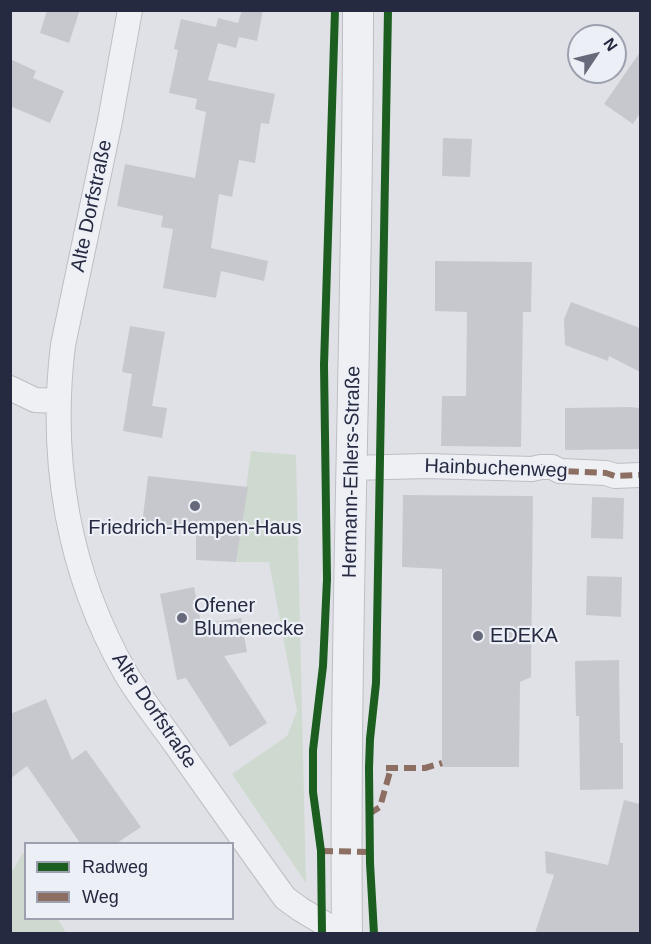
<!DOCTYPE html>
<meta charset="utf-8">
<style>
body{margin:0}
#map{position:relative;width:651px;height:944px;overflow:hidden;background:#e0e1e6;font-family:Helvetica,sans-serif}
canvas{display:block}
.frame{position:absolute;inset:0;border:12px solid #252a41;pointer-events:none}
.legend{position:absolute;left:24px;top:842px;width:210px;height:78px;box-sizing:border-box;background:#edeff6;border:2px solid #9da0ae;margin:0;padding:8px 10px;list-style:none;font-size:18px;color:#252a41}
.legend li{display:flex;align-items:center;gap:12px;height:30px}
.legend b{width:30px;border:2px solid #9da0ae}
.north{position:absolute;left:567px;top:24px;width:60px;height:60px;box-sizing:border-box;background:#edeff6;border:2px solid #9da0ae;border-radius:50%;rotate:55deg;font-size:16px;font-weight:700;line-height:24px;text-align:center;color:#252a41}
.north::after{content:'';display:block;margin:auto;width:21px;height:27px;background:#666a7b;clip-path:polygon(50% 0,100% 100%,50% 72%,0 100%)}
</style>
<div id="map">
<canvas width="651" height="944"></canvas>
<div class="frame"></div>
<ul class="legend">
<li><b style="height:8px;background:#1b5e20"></b>Radweg</li>
<li><b style="height:8px;background:#8d6e63"></b>Weg</li>
</ul>
<div class="north">N</div>
</div>
<script>
const g = document.querySelector('canvas').getContext('2d');
g.lineJoin = 'round';
function paint(path, color) { g.fillStyle = color; g.fill(path, 'evenodd'); }
function stroke(path, color, width, dash) { g.strokeStyle = color; g.lineWidth = width; g.lineCap = dash ? 'butt' : 'round'; g.setLineDash(dash || []); g.stroke(path); }
function write(font, color, halo, rows, align = 'center') {
  g.font = font + ' Helvetica,sans-serif'; g.lineWidth = 4.5; g.setLineDash([]); g.textBaseline = 'middle'; g.strokeStyle = halo; g.fillStyle = color; for (const [text, x, y, turn = 0] of rows) {
    g.save(); g.translate(x, y); g.rotate((+turn || 0) * Math.PI / 180); g.textAlign = isNaN(turn) ? turn : align; if (halo) g.strokeText(text, 0, 0); g.fillText(text, 0, 0); g.restore();
  }
}
const green = new Path2D(`
 M251,451l45,4 10,428 -74,-109 55,-38 10,-25 -28,-149h-33z
 M23,853l3,4v61l32,1 8,14h-55v-60z`);
const building = new Path2D(`
 M47,10h33l-11,33 -29,-10z
 M242,10h21l-6,31 -18,-4 -3,11 -18,-5 -10,37 67,14 -6,30 -8,-1 -6,40 -16,-3 -7,37 -13,-3 -8,54 57,13 -4,20 -43,-10 -5,27 -53,-10 10,-59 -12,-2 2,-11 -46,-10 8,-42 70,14 11,-66 -11,-3 2,-10 -28,-6 9,-43 -4,-1 7,-30 35,8 2,-9 20,5z
 M640,52v61l-7,11 -29,-20z
 M10,59l26,12 -3,7 31,13 -14,32 -40,-17z
 M443,138l29,1 -2,38 -28,-1z
 M435,261l97,1 -1,50h-8l-2,135 -80,-1 1,-50h24l1,-84 -32,-1z
 M571,302l69,26v44l-31,-16 -1,5 -43,-16 -1,-26z
 M130,326l35,6 -13,74 15,2 -5,30 -39,-7 9,-57 -10,-2z
 M629,407l11,1v41l-75,1v-42z
 M148,476l100,11 -12,75 -40,-2v-31l-54,-5z
 M403,495l130,1 -2,181 -11,5 -1,85h-77v-198l-40,-2z
 M592,497l32,1 -1,41 -32,-1z
 M587,576l35,1 -1,40 -35,-2z
 M194,587l7,37 40,-6 6,34 -23,4 43,67 -37,24 -44,-69 -9,2 -17,-86z
 M619,660l1,83h3v46l-43,1 -1,-74h-3l-1,-55z
 M46,699l26,61 14,-10 55,77 -24,16h-37l-53,-77 -17,13v-65z
 M624,800l16,4v129h-105l19,-58 -8,-2 -1,-22 63,14z`);
const minor = new Path2D(`
 M130,10l-20,111 -47,224c-14,115 5,228 63,329 15,25 34,48 50,71 36,51 72,102 109,153l15,11 42,25
 M10,388l25,12 23,1
 M351,468l75,-2 106,3 9,-2h11l8,4 46,2 9,3 25,-1`);
const tertiary = new Path2D(`
 M347,934c-3,-308 11,-616 11,-924`);
const quiet = new Path2D(`
 M532,469l9,-2h11l8,4 46,2 9,3 25,-1
 M386,768h39l17,-5
 M369,814l11,-7 11,-39
 M321,851l49,1`);
const cycleway = new Path2D(`
 M322,934l-1,-83 -8,-59v-42l10,-84 4,-87 -3,-214 11,-355
 M374,934l-4,-71 -1,-95 1,-29 6,-56 12,-673`);
const markers = [
 [195,506,6,"#666a7b"],
 [182,618,6,"#666a7b"],
 [478,636,6,"#666a7b"]
];
const streetNames = [
 ["Alte Dorfstraße",92,206,-78],
 ["Hainbuchenweg",496,469,2],
 ["Hermann-Ehlers-Straße",352,472,-89],
 ["Alte Dorfstraße",154,711,56]
];
const poiNames = [
 ["Friedrich-Hempen-Haus",195,528,"center"],
 ["Ofener",194,606],
 ["Blumenecke",194,629],
 ["EDEKA",490,636]
];
paint(green, '#cedacf');
paint(building, '#c7c8ce');
stroke(minor, '#bdbec4', 26);
stroke(tertiary, '#bdbec4', 32);
stroke(minor, '#eff0f3', 24);
stroke(tertiary, '#eff0f3', 30);
stroke(quiet, '#8d6e63', 6, [12, 6]);
stroke(cycleway, '#1b5e20', 8);
for (const [x, y, r, color] of markers) { const dot = new Path2D(); dot.arc(x, y, r, 0, 2 * Math.PI); g.fillStyle = color; g.fill(dot); stroke(dot, '#edeff6', 2); }
write('20px', '#252a41', '#edeff6', streetNames);
write('20px', '#252a41', '#edeff6', poiNames, 'left');
</script>
